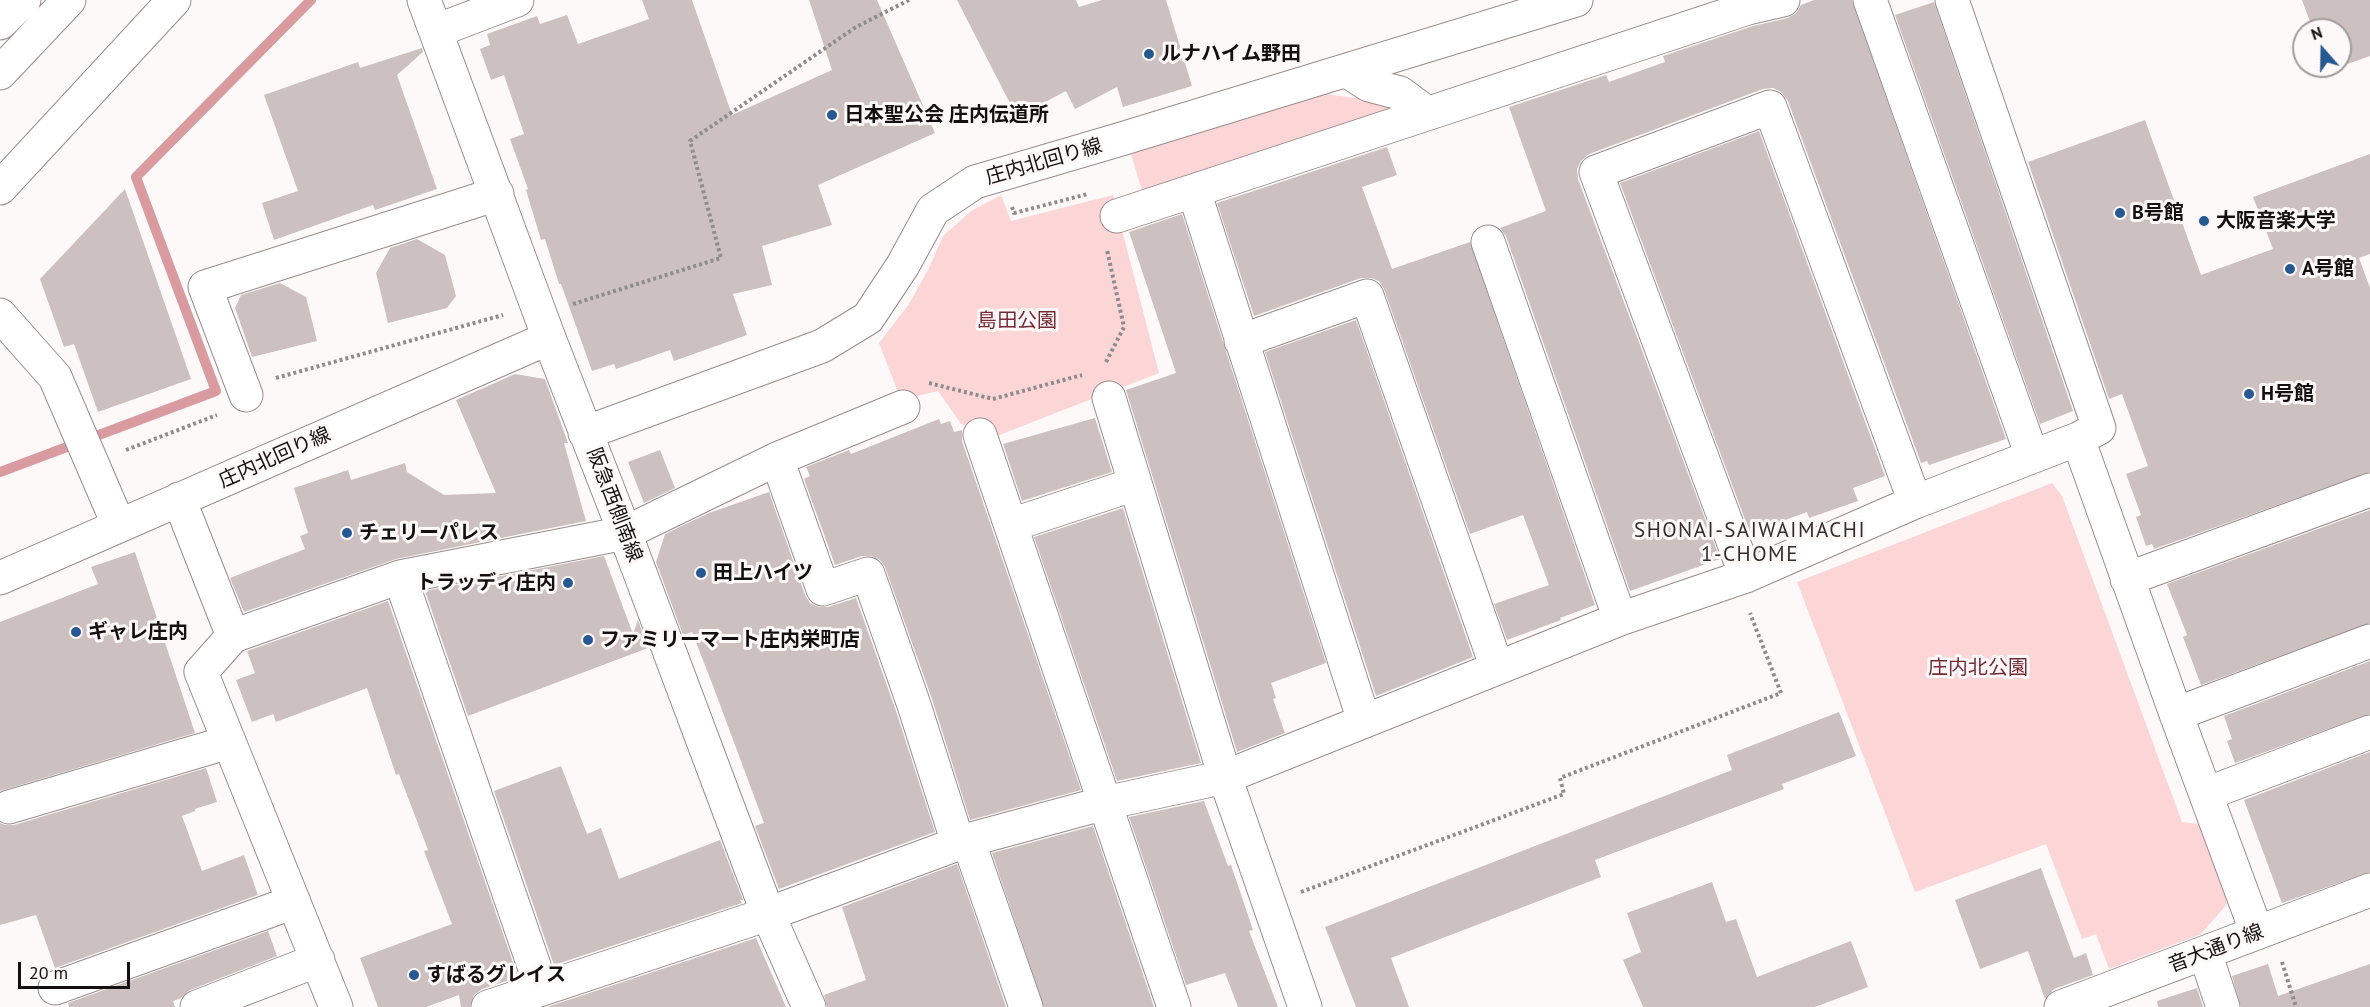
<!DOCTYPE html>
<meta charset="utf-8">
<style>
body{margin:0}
#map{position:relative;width:2370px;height:1007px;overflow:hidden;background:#fef9f9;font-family:"PT Sans",sans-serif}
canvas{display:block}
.north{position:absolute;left:2292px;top:18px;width:60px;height:60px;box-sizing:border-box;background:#fef9f9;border:2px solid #a09b9c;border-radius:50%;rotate:340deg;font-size:16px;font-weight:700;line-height:24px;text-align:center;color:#140f10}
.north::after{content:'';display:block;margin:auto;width:21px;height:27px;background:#265992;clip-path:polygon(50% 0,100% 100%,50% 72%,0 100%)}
.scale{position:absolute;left:18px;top:962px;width:112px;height:27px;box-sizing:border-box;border:3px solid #140f10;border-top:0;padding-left:8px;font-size:18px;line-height:21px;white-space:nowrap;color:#140f10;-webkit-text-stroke:4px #fef9f9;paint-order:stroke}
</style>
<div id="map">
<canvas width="2370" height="1007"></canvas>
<div class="north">N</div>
<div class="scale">20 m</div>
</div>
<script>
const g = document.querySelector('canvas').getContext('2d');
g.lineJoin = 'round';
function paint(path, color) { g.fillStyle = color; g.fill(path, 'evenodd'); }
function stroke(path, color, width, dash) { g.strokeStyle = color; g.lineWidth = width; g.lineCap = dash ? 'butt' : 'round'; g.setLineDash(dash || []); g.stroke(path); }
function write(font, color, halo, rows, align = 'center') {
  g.font = font + ' "PT Sans","Noto Sans JP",sans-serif'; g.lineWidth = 6; g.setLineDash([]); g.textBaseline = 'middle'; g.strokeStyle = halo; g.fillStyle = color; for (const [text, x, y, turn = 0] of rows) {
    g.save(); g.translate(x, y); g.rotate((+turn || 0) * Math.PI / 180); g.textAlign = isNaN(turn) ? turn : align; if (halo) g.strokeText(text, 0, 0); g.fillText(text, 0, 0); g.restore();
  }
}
const green = new Path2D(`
 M1326,94l66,9 11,6 -259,89 -13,-44z
 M1001,195l10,26 102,-26 46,178 -165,64 -33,-13 -23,-33 -37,9 -22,-57 30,-39 19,-34 15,-34 28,-25z
 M2052,483l10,13 120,326 17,2 29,79 -27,31 -92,35 -13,-35 -14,5 -36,-95 -131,48 -118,-310z`);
const stream = new Path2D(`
 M0,472l216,-81 -80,-214 175,-177`);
const building = new Path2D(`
 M642,0h50l40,115 100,-45 -23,-70h68l58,133 -117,52 14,40 -70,21 10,39 -39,9 14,41 -73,26 -4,-11 -54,19 -2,-5 -22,7 -31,-87h-2l-14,-45 -4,1 -15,-50 2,-1 -18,-50 14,-5 -20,-59 -13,5 -11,-31 10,-4 -3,-11 50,-18 3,8 27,-9 11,29 71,-25z
 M957,0h119l3,7 23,-7h64l26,86 -69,21 -6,-20 -42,22 -9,-18 -49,26z
 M1814,0h38l154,439 -77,26 -2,-4 -6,2 -133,-362 -7,-9 -8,-4 -10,1 -174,65 -8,7 -4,8 1,10 142,380 -90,32 -124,-355 -6,-8 46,-17 -37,-104 97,-32 3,7 56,-20 -2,-6 90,-30 35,-8 8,-5 5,-8z
 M2302,0h68v56l-42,15 -2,-5h14v-36h-27z
 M1934,2l139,409 -33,13 -145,-409z
 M422,48l1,4 -26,23 40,114 -62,21 -2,-5 -99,35 -12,-37 36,-12 -34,-96 94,-33 2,6z
 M2145,120l56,155 72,-26 -20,-52 117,-43v100l-11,4 11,30v184l-216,77 -2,-5 -6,2 -10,-29 5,-2 -15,-41 22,-8 -26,-72 -13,5 -81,-237z
 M1759,131l126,345 -32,12 5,13 -49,17 -2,-6 -57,21 -130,-350z
 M1387,147l10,28 -35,12 30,82 78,-27 125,363 -35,13 1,2 -54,20 -13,-36 55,-19 -26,-70 -53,19 -86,-245 -5,-8 -8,-3h-10l-107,38 -37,-113z
 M125,189l66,190 -93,33 -24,-68 -10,3 -24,-68z
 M1182,214l144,449 -55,20 5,15 -3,1 12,34 -48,19 -111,-362 50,-17 -47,-141z
 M417,239l28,16 11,41 -9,12 -59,15 -12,-50 14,-25z
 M280,283l26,14 11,44 -65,16 -17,-49 6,-13z
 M1356,320l117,337 -97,39 -111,-344z
 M515,374l30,5 23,64h-4l22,78 -190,38 -152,53 -14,-34 75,-29 -5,-13 8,-3 -14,-45 54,-18 3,10 54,-17 2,9 37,23 52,-2 -40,-93z
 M1095,418l17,54 -90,29 -19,-57z
 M939,419l2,5 9,-3 4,11 8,-2v11l119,349 -111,30 -38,-121 -47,-132 -5,-7 -9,-4h-9l-27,9 -31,-86 6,-3 -4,-9 43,-17 2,4z
 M660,450l15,38 -31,15 -16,-41z
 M769,492l36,103 5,8 9,4h9l28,-9 40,113 39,121 -156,57 -24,-63 9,-3 -51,-137 -21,-54 -9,3 -27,-73 9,-28 44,-21z
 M1123,508l78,255 -84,18 -83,-244z
 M2370,510v113l-169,62 -18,-48 4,-2 -20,-51z
 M135,552l60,181 -195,58v-169l98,-38 -7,-17z
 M604,556l29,78 5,-14 10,28 -180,68 -43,-125z
 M388,601l130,376 -36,12 -8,6 -4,12h-9l-2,-12 -33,12h-48l-18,-49 92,-34 -28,-73 4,-1 -29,-76 -3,1 -29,-87 -91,34 -3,-8 -21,8 -16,-42 19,-7 -8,-22z
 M2370,661v53l-135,49 -8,-22 5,-2 -8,-23z
 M1839,712l17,44 -74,28 2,5 -189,71 6,17 -210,81 18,49h-53l-31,-80 407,-157 -5,-15z
 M2370,752v120l-88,31 -38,-103z
 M561,766l26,68 14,-6 18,51 101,-39 23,60h-3l2,3 -188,62 -60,-174z
 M206,768l11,34 -22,7v2l-13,5 20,55 42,-16 14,40 -203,73 -19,-53 -36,10v-102l5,2h9z
 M1204,801l24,65 3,-1 22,65 -4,1 29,76h-40l-13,-34 -39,12 -57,-168z
 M1093,826l61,181h-110l-52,-154z
 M957,864l49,143h-179l-3,-12 42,-15 -24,-73z
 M2041,868l33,90 12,-5 7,22 -39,14 -9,10 -17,-48 -48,18 -25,-69z
 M1712,882l14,40 10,-3 21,58 94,-36 17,46 -53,20h-172l-20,-47 18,-8 -14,-39z
 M268,931l9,25 -87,34 -9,8 -8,3 2,6h-106l-1,-4z
 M756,938l30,69h-239z
 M2268,964l10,32 92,-32v43h-129l-9,-31z
 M2197,988l6,19h-45l-1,-6z`);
const path = new Path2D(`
 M1012,207l2,6 74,-19
 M573,304l148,-46 -31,-117 166,-114 53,-27
 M1106,362l18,-35 -17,-77
 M276,378l227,-63
 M929,383l64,16 89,-24
 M126,450l91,-35
 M1301,892l263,-98 -4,-16 221,-85 -31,-80
 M2282,962l14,45`);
const minor = new Path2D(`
 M424,0l125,338 76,195 143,381 41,93
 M1870,0l162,456
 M1952,0l147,428 -21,11
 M436,31l81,-31
 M1347,71l22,14 31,8 27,20
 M1194,191l170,530
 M1117,216l631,-208 35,-8
 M1488,242l132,377
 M0,315l55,62 64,149
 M1241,341l126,-45 130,372
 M246,395l-41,-108 292,-93
 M1109,398l116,379 80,230
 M585,433l237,-87 46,-28 35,-53 30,-55 42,-28 143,-42 458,-140
 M980,435l194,572
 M777,459l46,130 45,-15 46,131 44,138
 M179,499l54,137 -32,36 135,335
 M1011,525l124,-41
 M1746,576l-150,-404 174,-65 145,395
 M400,577l142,412
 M0,578l549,-240
 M2127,579l243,-89
 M233,636l167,-59 225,-44 152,-74 126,-52
 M2176,714l194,-73
 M2206,794l164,-62
 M9,807l220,-65
 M968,840l58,167
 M2205,953l18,54
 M55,988l239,-86
 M197,1007l121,-47
 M488,1007l280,-93 200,-74 137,-37 120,-26 395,-158 126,-43 169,-74 163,-63 98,275 81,219
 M2061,1007l309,-117`);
const highway = new Path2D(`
 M0,23l24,-23
 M0,73l69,-73
 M0,188l174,-188`);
const markers = [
 [1149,54,6,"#265992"],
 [832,115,6,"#265992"],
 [2120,213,6,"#265992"],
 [2204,221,6,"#265992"],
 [2290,269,6,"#265992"],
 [2249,394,6,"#265992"],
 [347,533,6,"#265992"],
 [701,573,6,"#265992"],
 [568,583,6,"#265992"],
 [76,632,6,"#265992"],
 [588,640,6,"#265992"],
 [414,975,6,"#265992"]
];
const poiNames = [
 ["ルナハイム野田",1161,54],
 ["日本聖公会 庄内伝道所",844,115],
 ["B号館",2132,213],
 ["大阪音楽大学",2216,221],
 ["A号館",2302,269],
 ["H号館",2261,394],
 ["チェリーパレス",359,533],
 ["田上ハイツ",713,573],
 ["トラッディ庄内",556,583,"right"],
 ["ギャレ庄内",88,632],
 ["ファミリーマート庄内栄町店",600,640],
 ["すばるグレイス",426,975]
];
const streetNames = [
 ["庄内北回り線",1044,162,-16],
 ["庄内北回り線",275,458,-24],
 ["阪急西側南線",614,505,69],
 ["音大通り線",2216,949,-21]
];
const parkNames = [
 ["島田公園",1017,321],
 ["庄内北公園",1978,668]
];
const neighbourhoodNames = [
 ["SHONAI-SAIWAIMACHI",1750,531],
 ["1-CHOME",1750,555]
];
paint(green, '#fcd5d7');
stroke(stream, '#d99ba0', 10);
paint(building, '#ccc0c0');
stroke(minor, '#988c8d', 35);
stroke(highway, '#988c8d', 35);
stroke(path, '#908b8c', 4, [3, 3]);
stroke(minor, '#fff', 33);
stroke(highway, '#fff', 33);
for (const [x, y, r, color] of markers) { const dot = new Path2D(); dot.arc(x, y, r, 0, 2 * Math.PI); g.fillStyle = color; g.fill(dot); stroke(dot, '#fef9f9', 2); }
write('bold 20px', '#140f10', '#fef9f9', poiNames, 'left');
write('20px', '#140f10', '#fef9f9', streetNames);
write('20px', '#742b35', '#fef9f9', parkNames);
g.letterSpacing = '1.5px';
write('21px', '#352c2d', '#fef9f9', neighbourhoodNames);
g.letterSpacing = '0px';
</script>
